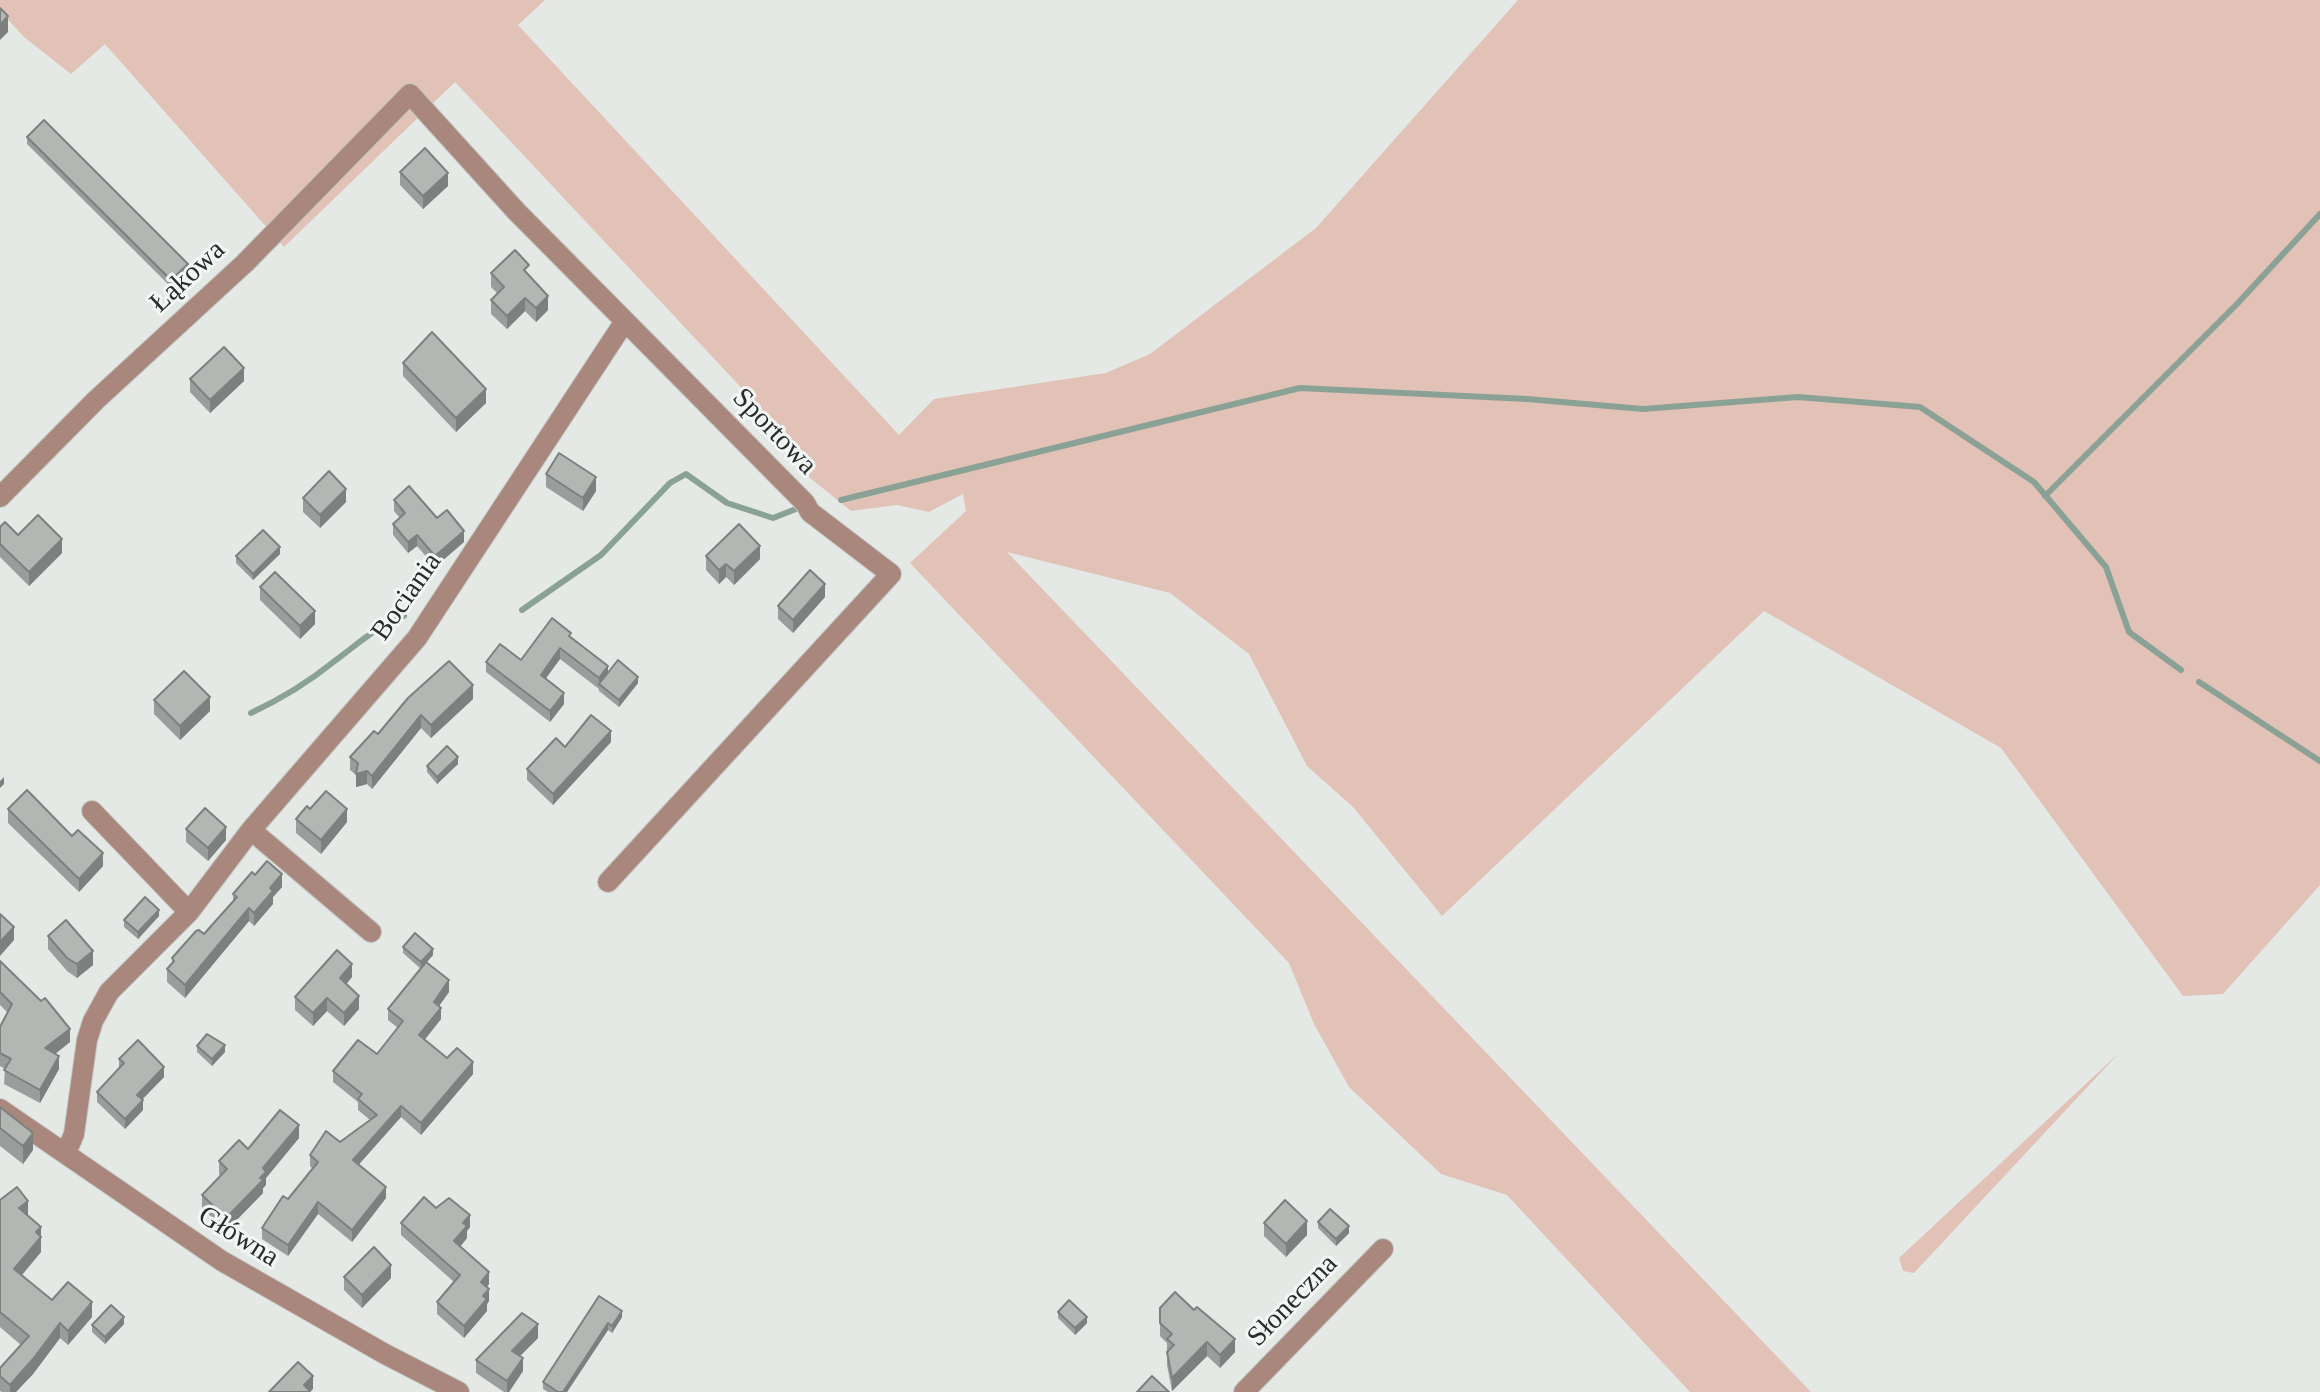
<!DOCTYPE html>
<meta charset="utf-8">
<style>
body{margin:0}
canvas{display:block;background:#e4e9e6}
</style>
<canvas width="2320" height="1392"></canvas>
<script>
const g = document.querySelector('canvas').getContext('2d');
g.lineJoin = 'round';
function paint(path, color) { g.fillStyle = color; g.fill(path, 'evenodd'); }
function stroke(path, color, width, dash) { g.strokeStyle = color; g.lineWidth = width; g.lineCap = dash ? 'butt' : 'round'; g.setLineDash(dash || []); g.stroke(path); }
function write(font, color, halo, rows, align = 'center') {
  g.font = font + ' "Times New Roman",serif'; g.lineWidth = 6; g.setLineDash([]); g.textBaseline = 'middle'; g.strokeStyle = halo; g.fillStyle = color; for (const [text, x, y, turn = 0] of rows) {
    g.save(); g.translate(x, y); g.rotate((+turn || 0) * Math.PI / 180); g.textAlign = isNaN(turn) ? turn : align; if (halo) g.strokeText(text, 0, 0); g.fillText(text, 0, 0); g.restore();
  }
}
const green = new Path2D(`
 M0,0h545l-27,25 381,410 35,-36 172,-26 44,-19 166,-126 202,-228h802v885l-97,109 -40,2 -182,-248 -237,-137 -322,305 -89,-109 -46,-41 -58,-112 -79,-61 -163,-41 804,840h-121l-183,-197 -66,-21 -92,-87 -35,-63 -25,-61 -379,-400 56,-52 -3,-17 -34,18 -32,-7 -46,6 -47,-38 5,-13 -354,-378 -171,165 -179,-203 -34,30 -47,-37 -24,-26z
 M2120,1052l-206,221 -11,-2 -4,-13z`);
const stream = new Path2D(`
 M2045,496l192,-192 83,-90
 M841,500l459,-112 227,11 116,10 155,-12 122,10 114,75 72,85 23,65 52,38
 M522,610l79,-55 69,-72 16,-9 41,29 46,15 23,-9
 M2199,682l121,79
 M251,713c30,-14 59,-32 85,-53 23,-17 41,-34 68,-44`);
const minor = new Path2D(`
 M0,497l96,-97 149,-137 165,-169 106,117 109,110 -208,317 -166,192 -62,82 -80,80 -16,29 -6,19 -13,94 -8,19
 M92,811l97,101
 M251,830l120,102
 M608,882l283,-308 -81,-62 -5,-9 -180,-182
 M0,1109l222,152 163,93 74,38
 M1244,1392l139,-143`);
const wall = new Path2D(`
 M27,137l161,133 -17,17 -144,-143z
 M400,172l48,14 -25,23 -23,-24z
 M491,273l38,3 19,34 -12,12 -11,-11 -18,18 -16,-15v-14l7,-6 -7,-7z
 M403,363l83,40 -30,29 -53,-56z
 M190,379l54,2 -34,32 -20,-21z
 M546,474l50,17 -13,20 -37,-24z
 M303,498l43,4 -26,26 -17,-16z
 M394,500l43,18 27,24 -29,25 -18,-21 -9,7 -15,-18v-11l7,-6 -6,-7z
 M0,527l18,8 44,18 -33,33 -29,-29z
 M280,554l-27,26 -17,-17v-7z
 M706,556l54,3 -26,26 -8,-8 -7,7 -13,-14z
 M260,587l55,37 -15,15 -40,-39z
 M825,597l-32,36 -15,-14v-13z
 M571,637l37,36 30,10 -19,24 -20,-16v-2l-39,-30 -14,19 18,26 -14,18 -64,-50v-10l35,-2z
 M408,698l65,1 -42,39 -10,-10 -49,61 -5,-5 -11,3v-12l-6,-5v-13l28,-23z
 M154,700l56,11 -30,29 -26,-26z
 M611,742l-58,63 -26,-25v-11z
 M458,764l-21,20 -10,-12v-6z
 M8,809l64,27 31,30 -24,26 -71,-69z
 M310,809l37,13 -26,32 -25,-21v-14z
 M186,829l40,11 -18,21 -22,-19z
 M255,875l27,12 -9,10v7l-19,22 -5,-5 -64,77 -18,-16v-13l5,-6v-5l32,-24 29,-32v-8z
 M159,916l-21,23 -14,-12v-7z
 M48,936l45,29 -16,13 -10,-7 -19,-22z
 M403,947l30,8 -6,7 22,30 -10,14 2,13 -17,21 23,18 26,16 -52,61 -20,-18 -42,47 27,34 -34,44 -34,-28 -30,42 -26,-17v-11l26,-29 25,-30 -3,-3v-11l30,-13 30,-22 -12,-10v-8l-25,-20v-11l44,-17 21,-26 -10,-8v-11l33,-40 -18,-16z
 M0,961l70,81 -15,12 4,15 -19,34 -36,-19 1,-15 -5,-3v-39l8,-14 -8,-8z
 M352,977l-6,7 13,25 -15,17 -17,-15 -14,15 -18,-16v-13z
 M197,1046l28,6 -13,14 -15,-14z
 M119,1059l45,18 -22,22 1,11 -18,19 -28,-27v-10l22,-24z
 M0,1107l33,43 -10,14 -23,-18z
 M299,1138l-33,40v7l-3,3v5l-37,38 -24,-23v-13l19,-19 -2,-2v-13l29,-12z
 M0,1200l28,16 13,20v16l-19,23 30,25 40,17 -24,28 -8,-7 -27,36 -17,18h-14l-2,-1v-23l21,-23 -21,-18z
 M436,1208l34,19 -3,4v7l-7,9 29,37 -2,3 2,14 -2,3v7l-23,27 -27,-24v-12l17,-20 -53,-47v-12z
 M1318,1222l31,11 -13,13 -18,-18z
 M1264,1223l43,12 -21,22 -22,-21z
 M344,1277l47,1 -29,30 -18,-18z
 M599,1296l23,21 -10,16 -4,-3 -41,62h-19l-5,-3v-7z
 M1160,1308l34,2 41,42 -15,16 -13,-12 -35,35 -5,-26v-22l-7,-7z
 M1058,1312l29,11 -12,12 -17,-17z
 M124,1324l-19,20 -13,-12v-7z
 M538,1338l-18,18 3,15 -14,21h-5l-28,-19v-13z`);
const shadedWall = new Path2D(`
 M8,16v16l-8,8v-15z
 M448,173v13l-25,23v-13z
 M188,264v6l-17,17v-7z
 M548,296v14l-12,12v-14z
 M525,298v13l-18,18v-13z
 M244,368v13l-34,32v-13z
 M486,389v14l-30,29v-14z
 M596,477v14l-13,20v-13z
 M346,489v13l-26,26v-13z
 M464,531v11l-29,25v-11z
 M417,535v11l-9,7v-11z
 M62,539v14l-33,33v-14z
 M760,546v13l-26,26v-14z
 M280,547v7l-27,26v-6z
 M726,564v13l-7,7v-14z
 M825,584v13l-32,36v-13z
 M315,611v13l-15,15v-13z
 M560,648v11l-19,26v-10z
 M608,666v11l-9,7v-6z
 M638,677v6l-19,24v-7z
 M473,685v14l-42,39v-13z
 M564,693v11l-14,18v-11z
 M210,697v14l-30,29v-14z
 M421,715v13l-49,61v-13z
 M611,731v11l-58,63v-11z
 M458,757v7l-21,20v-7z
 M367,771v13l-11,3v-13z
 M4,777v7l-4,4v-7z
 M347,809v13l-26,32v-14z
 M226,827v13l-18,21v-13z
 M103,853v13l-24,26v-13z
 M282,874v13l-9,10v7l-19,22v-13l16,-25z
 M249,908v13l-64,77v-13z
 M159,910v6l-21,23v-7z
 M14,927v13l-14,16v-14z
 M433,949v6l-12,14v-7z
 M93,951v14l-16,13v-14z
 M352,964v13l-12,15v-14z
 M449,980v12l-15,21v-11z
 M359,996v13l-15,17v-13z
 M327,998v13l-14,15v-13z
 M441,1008v11l-22,28v-12z
 M70,1029v13l-25,20v-14z
 M225,1045v7l-13,14v-7z
 M59,1056v13l-19,34v-13z
 M473,1062v12l-52,61v-12z
 M164,1067v10l-27,28v-10z
 M143,1100v10l-18,19v-10z
 M401,1106v11l-48,54v-11z
 M299,1125v13l-33,40v7l-3,3v5l-37,38v-13l34,-40 3,-10z
 M33,1133v17l-10,14v-18z
 M386,1187v11l-34,44v-12z
 M28,1201v15l-9,-8z
 M318,1202v12l-30,42v-11z
 M470,1215v12l-3,4v7l-13,16v-13l9,-18z
 M1307,1221v14l-21,22v-13z
 M1349,1226v7l-13,13v-7z
 M41,1227v25l-27,32v-15l22,-37z
 M391,1265v13l-29,30v-13z
 M489,1272v12l-8,10v-12z
 M489,1289v12l-2,3v7l-23,27v-12z
 M92,1302v15l-24,28v-14z
 M622,1311v6l-10,16v-7z
 M124,1317v7l-19,20v-7z
 M1087,1317v6l-12,12v-7z
 M60,1323v15l-27,36 -17,18h-6v-7z
 M608,1323v7l-41,62h-4z
 M538,1324v14l-26,26v-13z
 M1235,1339v13l-15,16v-13z
 M1207,1342v14l-35,35v-13z
 M523,1358v13l-14,21h-2v-11z
 M313,1376v13l-3,3h-6v-7z`);
const building = new Path2D(`
 M0,8l8,8 -8,9z
 M44,120l144,144 -17,16 -144,-143z
 M425,148l23,25 -25,23 -23,-24z
 M515,250l14,15 -5,5 24,26 -12,12 -11,-10 -18,18 -16,-16 13,-13 -13,-14z
 M432,332l54,57 -30,29 -53,-55z
 M224,347l20,21 -34,32 -20,-21z
 M559,453l37,24 -13,21 -37,-24z
 M329,471l17,18 -26,26 -17,-17z
 M409,486l28,32 10,-8 17,21 -29,25 -18,-21 -9,7 -15,-18 12,-11 -11,-13z
 M38,515l24,24 -33,33 -29,-28v-17l5,-5 13,13z
 M739,524l21,22 -26,25 -8,-7 -7,6 -13,-14z
 M263,530l17,17 -27,27 -17,-18z
 M810,570l15,14 -32,36 -15,-14z
 M275,572l40,39 -15,15 -40,-39z
 M552,618l19,15 -2,3 39,30 -9,12 -39,-30 -19,27 23,18 -14,18 -64,-49 14,-18 21,16z
 M618,660l20,17 -19,23 -20,-16z
 M449,661l24,24 -42,40 -10,-10 -49,61 -5,-5 -11,3 2,-11 -8,-6 24,-26 4,3 30,-36z
 M184,671l26,26 -30,29 -26,-26z
 M591,715l20,16 -58,63 -26,-25 29,-31 9,9z
 M447,746l11,11 -21,20 -10,-11z
 M27,790l45,46 6,-6 25,23 -24,26 -71,-70z
 M326,791l21,18 -26,31 -25,-21 11,-13 3,3z
 M205,808l21,19 -18,21 -22,-19z
 M267,861l15,13 -12,14 3,3 -19,22 -5,-5 -64,77 -18,-16 7,-8 -2,-3 24,-27 3,-1 5,4 33,-37 -4,-3 19,-22 3,3z
 M145,897l14,13 -21,22 -14,-12z
 M0,914l14,13 -14,15z
 M66,920l27,31 -16,13 -10,-6 -19,-22z
 M415,933l18,16 -12,13 -18,-15z
 M337,950l15,14 -12,14 19,18 -15,17 -17,-15 -14,15 -18,-16z
 M0,961l41,40 4,-3 25,31 -25,19 14,8 -19,34 -36,-20 7,-11 -11,-6v-26l12,-23 -12,-12z
 M426,962l23,18 -15,22 7,6 -22,27 28,23 10,-10 16,14 -52,61 -20,-17 -48,54 33,27 -34,43 -34,-28 -30,43 -26,-17 21,-32 5,3 30,-37 -8,-7 16,-24 14,11 37,-27 -19,-16 4,-5 -29,-23 25,-31 19,14 26,-33 -15,-12z
 M207,1034l18,11 -13,14 -15,-13z
 M138,1040l26,27 -27,28 6,5 -18,19 -28,-27 27,-29 -5,-4z
 M0,1107l33,26 -10,13 -23,-18z
 M280,1110l19,15 -36,43 3,4 -6,6 3,2 -37,38 -24,-23 25,-26 -8,-8 20,-21 9,9z
 M17,1187l11,14 -9,7 22,19 -5,5 5,5 -27,32 38,31 16,-18 24,20 -24,29 -8,-8 -27,36 -23,26 -10,-9v-8l29,-32 -29,-24v-112z
 M424,1197l12,11 13,-10 21,17 -7,8 4,3 -13,15 35,31 -8,10 8,7 -6,7 4,3 -23,27 -27,-24 23,-27 -59,-52z
 M1285,1200l22,21 -21,23 -22,-21z
 M1330,1209l19,17 -13,13 -18,-17z
 M374,1247l17,18 -29,30 -18,-18z
 M1175,1292l19,18 3,-3 38,32 -15,16 -13,-13 -35,36 -5,-26 7,-7 -7,-6 5,-5 -12,-11v-15z
 M599,1296l23,15 -10,15 -4,-3 -45,69h-5l-15,-10z
 M1069,1300l18,17 -12,11 -17,-16z
 M111,1305l13,12 -19,20 -13,-12z
 M522,1313l16,11 -26,27 11,7 -16,23 -31,-21z
 M298,1362l15,14 -9,9 6,6 -1,1h-40z
 M1152,1376l17,16h-32z`);
const streetNames = [
 ["Łąkowa",188,277,-43],
 ["Sportowa",774,432,46],
 ["Bociania",407,597,-55],
 ["Główna",238,1237,32],
 ["Słoneczna",1293,1301,-46]
];
paint(green, '#e2c1b6');
stroke(stream, '#8aa295', 6);
stroke(minor, '#c2c7c4', 22);
stroke(minor, '#aa877c', 20);
paint(wall, '#999d9b');
paint(shadedWall, '#7d807e');
paint(building, '#b2b7b4');
stroke(building, '#7d807e', 2);
write('28px', '#292c2a', '#f1f7f4', streetNames);
</script>
